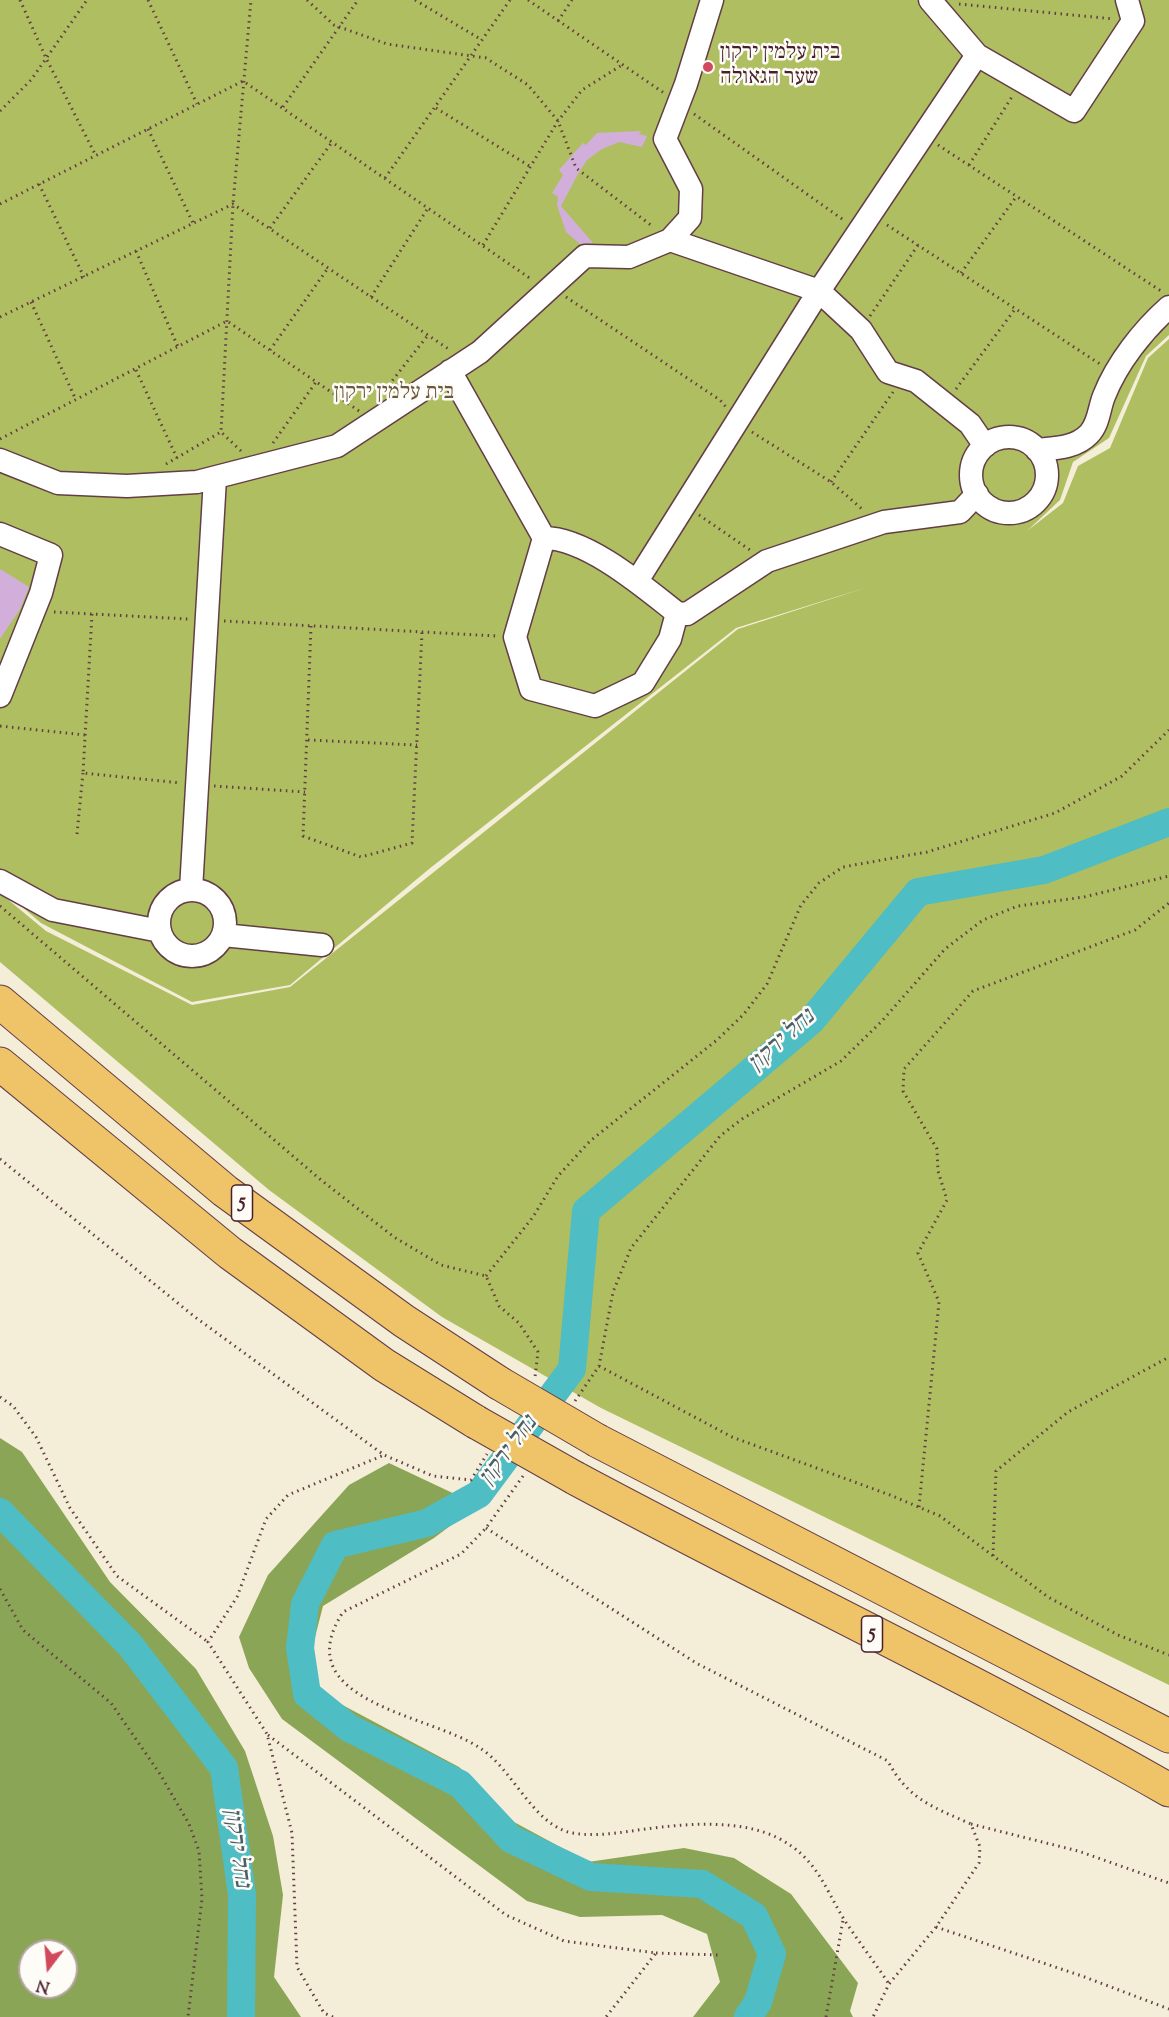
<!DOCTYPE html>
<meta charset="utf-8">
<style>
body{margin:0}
#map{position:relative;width:1169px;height:2017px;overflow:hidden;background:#f4edd8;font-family:"Sorts Mill Goudy",serif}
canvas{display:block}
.north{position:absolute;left:18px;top:1939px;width:60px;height:60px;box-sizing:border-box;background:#fdfcf7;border:2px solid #b5a4a5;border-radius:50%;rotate:196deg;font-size:16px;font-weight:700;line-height:24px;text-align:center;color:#4a1f2b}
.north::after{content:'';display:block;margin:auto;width:21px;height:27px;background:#d1495b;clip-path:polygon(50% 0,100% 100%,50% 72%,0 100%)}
</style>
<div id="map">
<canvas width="1169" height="2017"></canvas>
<div class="north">N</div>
</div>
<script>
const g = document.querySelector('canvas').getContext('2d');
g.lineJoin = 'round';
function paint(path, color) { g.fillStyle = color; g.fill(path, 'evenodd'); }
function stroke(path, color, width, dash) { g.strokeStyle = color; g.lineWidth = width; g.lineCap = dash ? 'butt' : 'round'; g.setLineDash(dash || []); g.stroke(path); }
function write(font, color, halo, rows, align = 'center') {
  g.font = font + ' "Sorts Mill Goudy","Frank Ruhl Libre",serif'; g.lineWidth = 5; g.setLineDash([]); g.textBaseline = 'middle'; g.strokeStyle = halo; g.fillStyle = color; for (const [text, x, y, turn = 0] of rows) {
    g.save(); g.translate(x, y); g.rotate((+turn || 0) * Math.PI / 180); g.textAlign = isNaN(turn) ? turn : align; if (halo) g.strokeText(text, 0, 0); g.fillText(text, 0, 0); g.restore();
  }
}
const green = new Path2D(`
 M0,0h1169v335l-23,21 -37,82 -36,24 -13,38 -33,31 36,-28 15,-37 32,-18 38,-90 21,-19v1346l-568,-277 -159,-91 -173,-127 -269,-228v-69l46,38 146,74 98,-18 448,-358 130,-42 -132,41 -307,241 -139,116 -98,17 -151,-79 -41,-35z`);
const forest = new Path2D(`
 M0,1438l22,14 88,130 86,87 49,82 28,85 10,59 -9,82 27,40h-301zM30,1951h36v36h-36z
 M389,1463l89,42 -44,33 -111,68 -20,78 156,83 55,55 74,40 96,-14 50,10 57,36 67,89 -8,28 3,6h-160l27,-35 -13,-48 -45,-19 -82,2 -53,-16 -245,-182 -33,-51 -10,-31 29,-62 81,-90z`);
const river = new Path2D(`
 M0,1512l130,133 94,123 18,127 -1,122
 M748,2017l10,-15 14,-48 -18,-38 -52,-32 -111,-7 -80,-38 -51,-55 -111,-56 -42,-34 -7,-46 5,-44 30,-59 92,-22 52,-29 93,-125 14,-158 225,-190 107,-129 126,-22 125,-48`);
const building = new Path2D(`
 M641,131l-2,3 8,2 -5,11 -23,-5 -17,7 -15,11 -9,14 -17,32 32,37 -13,1 -14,-12 -9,-27 1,-8 -6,-4 11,-18 -4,-5 24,-27 3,2 11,-12z
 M0,569l29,18 -9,22 -20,30z`);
const path = new Path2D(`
 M20,0l26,58 50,98
 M148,0l49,104
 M307,0l27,25 53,19 99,14 42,27 30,36 18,47 76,58
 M415,0l67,40
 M528,0l136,93
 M959,4l155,15
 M558,21l14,-21
 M283,107l75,-107
 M436,108l95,59
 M0,111l31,-31 56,-80
 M694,114l151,107
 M148,129l45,94
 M938,145l223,146
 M969,165l44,-70
 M385,178l125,-178
 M39,184l45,93
 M0,204l243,-123 288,198
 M887,225l213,139
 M270,228l62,-86
 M483,245l75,-124 24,-31 40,-25
 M136,251l42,96
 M961,273l55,-76
 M371,297l57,-89
 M566,297l154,103 6,7
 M31,302l45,98
 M870,316l48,-71
 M0,317l233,-113 217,146
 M270,350l58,-82
 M136,370l41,88
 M956,389l59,-80
 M385,390l43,-55
 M752,432l79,50 31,27
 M0,439l227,-118 132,90
 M273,443l43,-61
 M241,451l-20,-19 12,-228 18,-204
 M166,464l55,-32
 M831,482l62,-90
 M699,515l51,35
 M54,612l134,7
 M92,614l-9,159 98,10
 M224,621l272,15
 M311,626l-8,210 58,21 51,-14 10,-211
 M0,726l85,9
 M308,740l109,5
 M214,786l91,6
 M77,834l6,-61
 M0,906l321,274 73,57 47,28 45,11 13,30 20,17 19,29 -3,25
 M0,1159l195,158 189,138 49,21 38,4 16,-26
 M486,1276l47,-59 25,-41 32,-35 127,-101 27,-26 23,-30 34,-79 18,-22 24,-16 84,-15 128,-39 67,-37 47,-46
 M599,1366l133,71 158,58 50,21 108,81 70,38 51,20
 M0,1397l13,9 23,31 34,71 47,68 91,66
 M575,1401l24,-35 14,-74 18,-44 89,-112 22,-17 99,-58 41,-40 63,-72 38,-29 35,-14 66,-9 85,-21
 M523,1476l-37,52 -25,26 -118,58c-58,90 87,102 137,136 33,21 53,77 92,85 30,5 59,-3 90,-6 36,-4 82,-6 116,11 39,20 46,49 67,83 14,21 30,42 44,63
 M919,1507l20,-205 -21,-49 29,-53 -9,-29 -1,-22 -34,-58 1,-22 69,-78 162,-61 34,-27
 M486,1528l210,135 192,98c19,38 47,47 83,63l9,23 -1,16 -43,64 -47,57 -16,33
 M993,1556l3,-85 72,-59 101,-55
 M0,1589l23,41 88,73 49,71 29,50 10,27 3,48 -14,118
 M268,1735l238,180 58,26 92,12 -50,64
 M971,1824l107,27 91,32
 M936,1927l146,49 87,33
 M656,1953l62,2
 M333,2017l-9,-4 -27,-46 -5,-134 -25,-99 -59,-92 29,-45 29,-78 22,-24 96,-40
 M826,2017l17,-97`);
const minor = new Path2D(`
 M930,0l47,55 97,56 59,-90 -6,-21
 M670,240l149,51 42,39 27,42 28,9 54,43 15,22
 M450,371l94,167 -29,99 16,52 64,17 48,-23 27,-44 7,-26c-33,-26 -90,-75 -133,-75
 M971 475a38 38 0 1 1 76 0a38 38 0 1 1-76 0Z
 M1037,450c18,-2 39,-2 52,-16 10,-10 10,-26 15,-38 13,-33 39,-66 65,-89
 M0,460l58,23 69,3 70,-4 140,-36 143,-94 105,-96 44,1 41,-17 20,-22 1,-29 -26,-50 21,-55 26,-84
 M0,534l51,21 -10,38 -41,103
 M637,581l182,-290 158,-236
 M677,613l10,1 80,-53 117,-39 76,-10 17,-18
 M0,881l53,29 107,21
 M191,890l24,-412
 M159 923a33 33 0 1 1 66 0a33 33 0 1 1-66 0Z
 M223,935l99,10`);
const highway = new Path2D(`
 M0,1002l225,189 179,130 95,62
 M0,1064l230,189 154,112 92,57
 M598,1441l571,295
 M575,1478c197,106 400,201 594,312`);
const highwayBridge = new Path2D(`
 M499,1383l99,58
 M476,1422l99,56`);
const markers = [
 [708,67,6,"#d1495b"]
];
const shields = [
 [242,1203,21],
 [872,1634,21]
];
const shieldNames = [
 ["5",242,1203],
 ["5",872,1634]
];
const poiNames = [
 ["בית עלמין ירקון",720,54],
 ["שער הגאולה",720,79]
];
const parkNames = [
 ["בית עלמין ירקון",394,394]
];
const waterNames = [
 ["נחל ירקון",783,1042,-42],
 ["נחל ירקון",510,1452,-53],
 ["נחל ירקון",235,1848,82]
];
paint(green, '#afbe61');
paint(forest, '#8ba557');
stroke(river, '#4ebdc4', 28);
paint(building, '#d2afdb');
stroke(minor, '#643e45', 25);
stroke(highway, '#643e45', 35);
stroke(path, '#643e45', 3, [1.5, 4.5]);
stroke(minor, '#fff', 22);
stroke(highway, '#efc469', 33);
stroke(highwayBridge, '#643e45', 35, []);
stroke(highwayBridge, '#efc469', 33);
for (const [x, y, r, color] of markers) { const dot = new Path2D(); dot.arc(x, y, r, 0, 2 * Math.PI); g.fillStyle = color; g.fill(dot); stroke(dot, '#fdfcf7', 2); }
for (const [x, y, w] of shields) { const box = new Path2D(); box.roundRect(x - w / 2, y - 18, w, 36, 4.5); g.fillStyle = '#fdfcf7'; g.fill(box); stroke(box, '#4a1f2b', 1.5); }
write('bold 21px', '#4a1f2b', null, shieldNames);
write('22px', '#4a1f2b', '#fdfcf7', poiNames, 'left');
write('22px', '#6d573e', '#fdfcf7', parkNames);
write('italic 24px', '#4c5e68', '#fdfcf7', waterNames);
</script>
